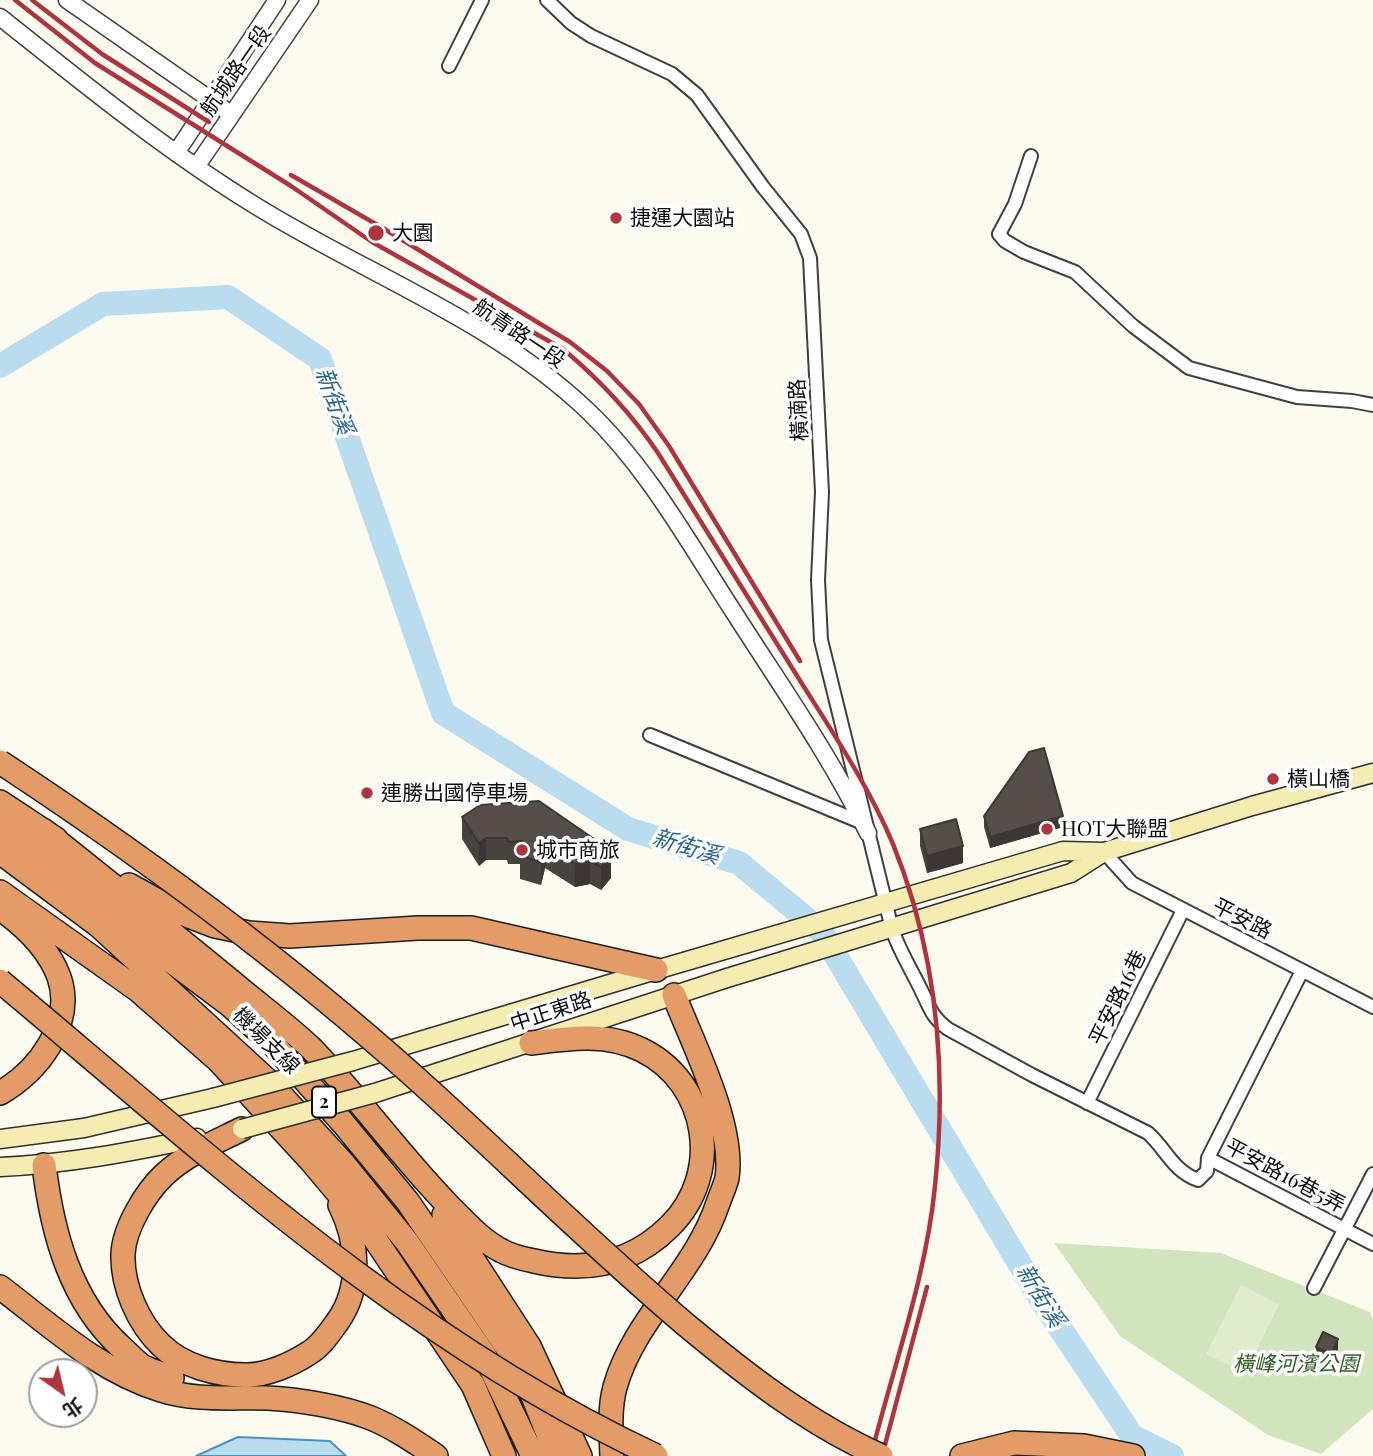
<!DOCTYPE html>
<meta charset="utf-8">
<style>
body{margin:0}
#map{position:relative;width:1373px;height:1456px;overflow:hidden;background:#fdfaf0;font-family:"Playfair Display","Noto Sans TC",serif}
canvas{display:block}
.north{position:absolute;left:28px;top:1358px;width:70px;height:70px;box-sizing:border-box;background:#fff;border:2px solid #9e9e9e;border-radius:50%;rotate:146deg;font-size:19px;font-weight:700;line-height:28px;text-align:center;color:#0d0d0d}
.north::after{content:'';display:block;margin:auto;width:24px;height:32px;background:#ac363f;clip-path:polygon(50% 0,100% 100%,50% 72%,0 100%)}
</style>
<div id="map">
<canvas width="1373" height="1456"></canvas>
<div class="north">北</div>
</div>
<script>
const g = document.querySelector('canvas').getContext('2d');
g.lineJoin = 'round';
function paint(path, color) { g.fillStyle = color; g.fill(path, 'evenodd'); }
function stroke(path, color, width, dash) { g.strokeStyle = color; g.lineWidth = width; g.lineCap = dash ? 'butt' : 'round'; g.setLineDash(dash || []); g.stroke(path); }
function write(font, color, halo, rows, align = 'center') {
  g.font = font + ' "Playfair Display","Noto Sans TC",serif'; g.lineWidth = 7; g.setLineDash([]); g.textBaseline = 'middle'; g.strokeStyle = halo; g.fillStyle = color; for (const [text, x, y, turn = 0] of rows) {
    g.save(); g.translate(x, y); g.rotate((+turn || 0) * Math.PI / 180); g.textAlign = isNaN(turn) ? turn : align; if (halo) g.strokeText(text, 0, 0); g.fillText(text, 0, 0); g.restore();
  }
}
const green = new Path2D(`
 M1054,1243l167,10 149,59 3,8v89l-52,45 -53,-19 -148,-99z`);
const pitch = new Path2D(`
 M1241,1285l38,20 -34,68 -39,-19z`);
const water = new Path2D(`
 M238,1437l92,4 16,15h-150z`);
const river = new Path2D(`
 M0,366l103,-62 125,-7 92,62 123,354 185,116 111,34 82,68 219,367 92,138 40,20`);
const minor = new Path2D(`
 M547,0l24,23 20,13 81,38 25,21 66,92 38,47 9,24 12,234 -4,88 3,60 71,289c8,24 21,43 31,65 8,16 9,23 25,35l84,46 116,58c19,17 24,37 50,47l9,-9 1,-13 94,-187
 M449,66l33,-66
 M1031,156l-16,48 -16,30 6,7 19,11 51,20 58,54 56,42 108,29 55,4 21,4
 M650,735l213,88
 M1104,852l28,31 241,124
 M1087,1103l96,-193
 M1208,1158l165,86
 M1314,1288l59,-114`);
const tertiary = new Path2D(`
 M67,0l164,114
 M0,17c83,66 166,134 256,189 110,68 238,115 332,205 60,57 102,134 147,203 46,72 96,143 133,219
 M176,153l101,-153
 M196,167l114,-167`);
const secondary = new Path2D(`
 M353,1061l303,-91 407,-119 41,1
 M375,1093l352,-115 344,-105 33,-21 148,-46 121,-33
 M0,1139l84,-11 129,-30
 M0,1167c67,-3 131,-15 197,-29`);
const motorway = new Path2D(`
 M0,802l56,37
 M0,827l79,58 91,75 60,45 42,38 71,80 65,79 114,167 35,87
 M43,830c65,52 131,104 195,157 24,20 51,40 74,62 48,50 89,108 138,158 16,16 32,34 52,44 9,5 22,8 32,10 51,12 98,3 136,-35 53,-52 39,-143 -28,-176 -35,-18 -74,-12 -111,-7
 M0,852l98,73 170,156 75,82 64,79 78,114 48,100
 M129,885l47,26 39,15 34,7 41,3 128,-8h53l185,42
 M0,892l138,98 80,70 94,102 57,68 104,155 31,71
 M0,1093c38,-21 75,-70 59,-116 -10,-27 -31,-48 -54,-65
 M242,1129c-26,13 -56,25 -78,46 -18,17 -40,53 -41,79 -1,32 15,69 38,91 21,21 55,30 84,30 21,1 47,-11 64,-22 12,-7 21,-21 29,-32 24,-34 20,-80 2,-116
 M44,1165c8,67 26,136 78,183 7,6 13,13 20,18 9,5 21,8 30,12
 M444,1215l85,131 51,110
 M0,1287c50,38 99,84 161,103 34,11 70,7 106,8 30,1 76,9 104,20 24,10 44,24 65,38
 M612,1456c-1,-22 -3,-47 3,-69 19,-68 81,-116 103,-184 3,-8 7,-17 9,-25 8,-53 -34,-134 -53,-183
 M962,1456l52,-13 70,3 49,10`);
const rail = new Path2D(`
 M15,0l80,63 196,123 81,56 191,107c37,31 68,64 95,104 47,75 94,151 141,226 34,54 69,106 94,165 44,109 54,227 42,342 -9,92 -42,181 -64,270
 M32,0l70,54 107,68
 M291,175l90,52 189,115 37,29 32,33 30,42 131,215
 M882,1456l45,-169`);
const secondaryBridge = new Path2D(`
 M213,1098l140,-37
 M242,1129l133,-36`);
const motorwayBridge = new Path2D(`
 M0,762c155,102 303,212 439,337 82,75 161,153 246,225 60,50 124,100 196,132
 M0,981c207,173 409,360 656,475`);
const wall = new Path2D(`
 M984,816l79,11 -73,21 -6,-21z
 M462,817l135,29 14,32 -10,12 -11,-6 -15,3 -30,-19 -4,17 -21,-6v-15h-12l-1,-4h-21l-7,6 -17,-27z
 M920,829l43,34 -36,10 -7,-27z
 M1316,1347l22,3 -7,16 -15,-7z`);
const shadedWall = new Path2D(`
 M1063,816v11l-73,21v-11z
 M486,838v22l-7,6v-23z
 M545,845v23l-4,17v-23z
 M963,846v17l-36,10v-17z
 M611,855v23l-10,12v-23z
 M590,861v23l-15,3v-23z
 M1338,1339v11l-7,16v-12z`);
const building = new Path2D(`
 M1044,748l19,68 -73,21 -6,-21 45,-64z
 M539,801l58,40 -2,3 16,11 -10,12 -11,-6 -15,3 -30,-19 -4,17 -21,-6 2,-15 -14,1 -1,-4h-21l-7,5 -17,-26 18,-12z
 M956,819l7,27 -36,10 -7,-27z
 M1323,1332l15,7 -7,15 -15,-7z`);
const markers = [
 [616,218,7,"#ac363f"],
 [376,233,9,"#ac363f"],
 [1273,779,7,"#ac363f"],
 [367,793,7,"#ac363f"],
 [1047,829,7,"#ac363f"],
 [522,850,7,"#ac363f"]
];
const shields = [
 [324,1102,24]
];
const shieldNames = [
 ["2",324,1102]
];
const streetNames = [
 ["航城路一段",236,71,-55],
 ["航青路一段",519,334,34],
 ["橫湳路",799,410,-93],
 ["平安路",1242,919,27],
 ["平安路16巷",1118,998,-64],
 ["中正東路",551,1012,-18],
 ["機場支線",266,1041,45],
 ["平安路16巷5弄",1285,1176,28]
];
const poiNames = [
 ["捷運大園站",630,218],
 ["大園",392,233],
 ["橫山橋",1287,779],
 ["連勝出國停車場",381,793],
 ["HOT大聯盟",1061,829],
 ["城市商旅",536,850]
];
const parkNames = [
 ["橫峰河濱公園",1296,1364]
];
const waterNames = [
 ["新街溪",334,401,70],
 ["新街溪",686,847,17],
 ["新街溪",1040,1296,58]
];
paint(green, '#d2e4bd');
paint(pitch, '#e2ecce');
paint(water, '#badcef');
stroke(water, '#4a92bd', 2);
stroke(river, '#badcef', 24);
stroke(minor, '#404040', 16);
stroke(tertiary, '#404040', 19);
stroke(secondary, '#2f2f2f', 21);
stroke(motorway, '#1e1e1e', 26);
stroke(minor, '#fff', 12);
stroke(tertiary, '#fff', 16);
stroke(secondary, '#f5ecb2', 18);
stroke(motorway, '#e39c68', 23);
stroke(rail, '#ac363f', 4.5);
stroke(secondaryBridge, '#2f2f2f', 21, []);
stroke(motorwayBridge, '#1e1e1e', 26, []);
stroke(secondaryBridge, '#f5ecb2', 18);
stroke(motorwayBridge, '#e39c68', 23);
paint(wall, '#494340');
paint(shadedWall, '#3c3734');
paint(building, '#554e4b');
stroke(building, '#3c3734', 2);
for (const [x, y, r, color] of markers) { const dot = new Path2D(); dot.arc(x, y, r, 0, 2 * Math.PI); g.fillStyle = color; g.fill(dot); stroke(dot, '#fff', 2.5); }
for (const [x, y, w] of shields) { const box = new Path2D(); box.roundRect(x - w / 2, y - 15.5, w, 31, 5); g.fillStyle = '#fff'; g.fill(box); stroke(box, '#0d0d0d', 2); }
write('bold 19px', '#0d0d0d', null, shieldNames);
write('21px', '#0d0d0d', '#fff', streetNames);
write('21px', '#0d0d0d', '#fff', poiNames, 'left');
write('italic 21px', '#335d25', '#fff', parkNames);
write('italic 23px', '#266590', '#fff', waterNames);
</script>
